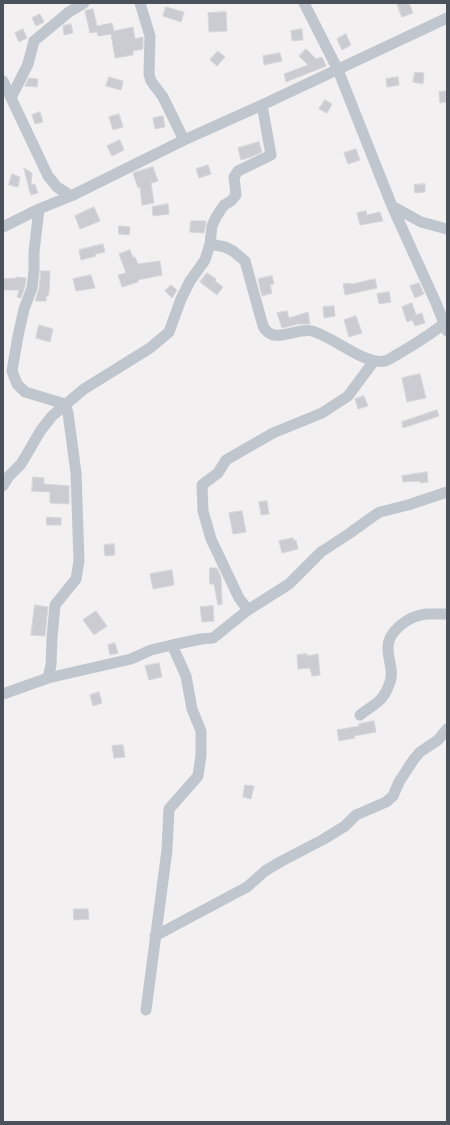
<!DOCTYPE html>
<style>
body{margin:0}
#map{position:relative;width:450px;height:1125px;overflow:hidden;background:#f2f0f0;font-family:Barlow,sans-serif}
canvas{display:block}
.frame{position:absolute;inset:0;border:4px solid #4a515b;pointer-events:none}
</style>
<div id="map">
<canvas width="450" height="1125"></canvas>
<div class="frame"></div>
</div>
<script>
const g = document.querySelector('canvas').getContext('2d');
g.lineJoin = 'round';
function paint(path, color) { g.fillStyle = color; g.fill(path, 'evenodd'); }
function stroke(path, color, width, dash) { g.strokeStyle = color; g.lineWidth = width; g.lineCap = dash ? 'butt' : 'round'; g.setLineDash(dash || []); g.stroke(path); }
const building = new Path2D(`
 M397,3h12l4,10 -11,4z
 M166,7l18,5 -3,10 -18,-6z
 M93,9l4,17 15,-3 2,8 19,-4 2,12 8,-2v12l-10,2v4l-18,3 -4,-24 -13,2 -1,-4 -7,1 -5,-22z
 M226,12l1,19 -18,1 -1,-19z
 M40,14l4,8 -8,4 -4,-8z
 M71,24l2,9 -9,2 -1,-9z
 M23,29l4,9 -8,4 -4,-9z
 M302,29l1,11 -11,1 -1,-10z
 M346,34l5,11 -9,5 -5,-11z
 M306,49l10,10 6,-2 4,9 -40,16 -2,-8 24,-9 -9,-9z
 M218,51l7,6 -8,9 -7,-6z
 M280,53l2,8 -18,4 -1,-9z
 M415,72l9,1 -1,11 -10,-2z
 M109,77l14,4 -2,9 -15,-4z
 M398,77l1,8 -12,2 -1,-8z
 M29,78l9,1 -1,8 -12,-1z
 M447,91v11l-7,1 -1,-11z
 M325,100l7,4 -5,9 -8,-4z
 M40,112l3,10 -8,2 -3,-9z
 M119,114l4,13 -10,3 -4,-13z
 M163,116l2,11 -10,2 -2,-11z
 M120,140l4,10 -12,6 -5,-10z
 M259,142l3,10 -11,5 -10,3 -3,-12z
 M356,149l4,11 -12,4 -4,-11z
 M208,165l3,9 -12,4 -3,-9z
 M153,167l5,14 -7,2 3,20 -12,2 -2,-18 -2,1 -5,-15z
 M24,168l8,5 -1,12 4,-1 3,9 -7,2z
 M12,174l8,3 -2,10 -9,-2z
 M425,184v8l-10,1 -1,-8z
 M168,204l1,10 -16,2 -1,-9z
 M94,207l6,14 -20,8 -5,-13z
 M366,211l1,4 13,-3 3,9 -23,4 -3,-12z
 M191,221h15l-2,12 -14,-1z
 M119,226l11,1 -1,8 -10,-1z
 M103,244l2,8 -10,2 1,2 -15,4 -2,-10z
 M130,250l3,8 2,-1 3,7 22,-3 2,14 -24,5v2l-16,5 -4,-12 8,-2 -7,-19z
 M41,271h9l-1,21 -1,4h-2v5h-11l4,-12z
 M207,273l9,6 -1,2 8,6 -6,8 -17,-13z
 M91,275l4,13 -19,3 -3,-12z
 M272,276l2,8 -4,1 2,8 -10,3 -4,-17z
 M17,277l9,1 -1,8 -4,12 -4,-1 2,-7h-16v-11l13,-1z
 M375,279l2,9 -32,7 -2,-11 8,-1v1z
 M419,283l5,11 -9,4 -5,-12z
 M171,285l6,5 -5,8 -7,-7z
 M389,292l2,10 -12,2 -2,-10z
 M412,303l4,12 6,-2 3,10 -10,3 -3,-6 -5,2 -5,-15z
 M334,306l1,10 -11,2 -1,-11z
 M287,311l2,7 19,-6 2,12h-12l-16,4 -5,-15z
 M356,316l6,17 -13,4 -5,-17z
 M39,325l14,4 -3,13 -14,-4z
 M420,374l6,24 -19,4 -5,-24z
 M364,396l4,10 -10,3 -3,-10z
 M437,410l2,6 -36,12 -1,-6z
 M427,472l1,10 -8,1v-2l-17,1 -1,-6z
 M33,477l11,1v6l25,2v18l-19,-1v-11l-18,-1z
 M267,501l2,13 -8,1 -2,-13z
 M242,511l4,21 -13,2 -4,-21z
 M47,517l14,1v7h-14z
 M293,538l1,3 2,-1 2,9 -16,4 -3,-12z
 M114,544l1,11 -10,1 -1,-11z
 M210,568h7l4,9 1,27 -4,1 -4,-21h-4z
 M172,570l2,15 -21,4 -3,-15z
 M35,605l13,2 -3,29 -14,-1z
 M213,606l1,15 -12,1 -2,-15z
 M96,611l11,15 -13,9 -11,-15z
 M115,643l3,10 -8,2 -2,-10z
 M307,654v2l11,-2 2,21 -8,1 -2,-8 -12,1 -1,-14z
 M159,663l3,14 -13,3 -4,-14z
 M99,692l3,11 -9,3 -3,-11z
 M374,721l2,11 -22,4 1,2 -16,3 -2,-11 22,-4v-2z
 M123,745l2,12 -11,1 -2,-12z
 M245,785l9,1 -3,13 -8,-2z
 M74,909h14l1,10 -15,1z`);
const street = new Path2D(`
 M140,3l10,33 -1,38 2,7 12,16 21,43
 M304,3l34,67 54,136 44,97 11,28
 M3,81l45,95 9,11 14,9
 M11,98l17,-34 6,-23 35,-29 15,-9
 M392,206l29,16 26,7
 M39,209l-5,43v18l-2,18 -8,21 -6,27 -6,35 5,13 8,8 40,12 3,9 8,60 3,88 -3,18 -21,26 -3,33 -1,27 -3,13
 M3,227l36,-18 32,-13 113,-56 78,-35 185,-87
 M210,244l15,3 8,4 12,10 18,65c10,20 33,1 49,5 22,6 52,34 73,30 4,-1 9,-5 13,-7 16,-9 31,-19 46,-30
 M3,486l6,-10 12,-12 20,-34 11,-14 32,-27 66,-41 19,-16 12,-33 9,-18 15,-21 5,-16 2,-18 4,-9 8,-12 7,-4 5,-6 -2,-18 4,-6 33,-16 -9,-50
 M248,610l-9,-12 -28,-59 -8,-28 -1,-26 16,-12 8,-13 47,-27 49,-20 26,-17 26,-35
 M3,694l45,-16 83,-19 20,-9 21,-5 29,-6 12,-1 35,-28 41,-26 32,-32 29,-19 25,-18 5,-3 28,-7 39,-13
 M360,715c15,-12 23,-12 30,-33 4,-11 -2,-22 -2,-33 -1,-18 21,-33 38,-35 7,0 14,0 21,0
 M155,936l92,-49 18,-16 15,-9 44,-23 21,-13 11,-11 30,-13 7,-6 6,-14 15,-23 6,-7 18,-12 9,-11
 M146,1010l21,-160 2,-41 29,-33 3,-21v-24l-9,-22 -6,-33 -14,-31`);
paint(building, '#cbccd2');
stroke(building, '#d5d6da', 1);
stroke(street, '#c0c6cd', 11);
</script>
